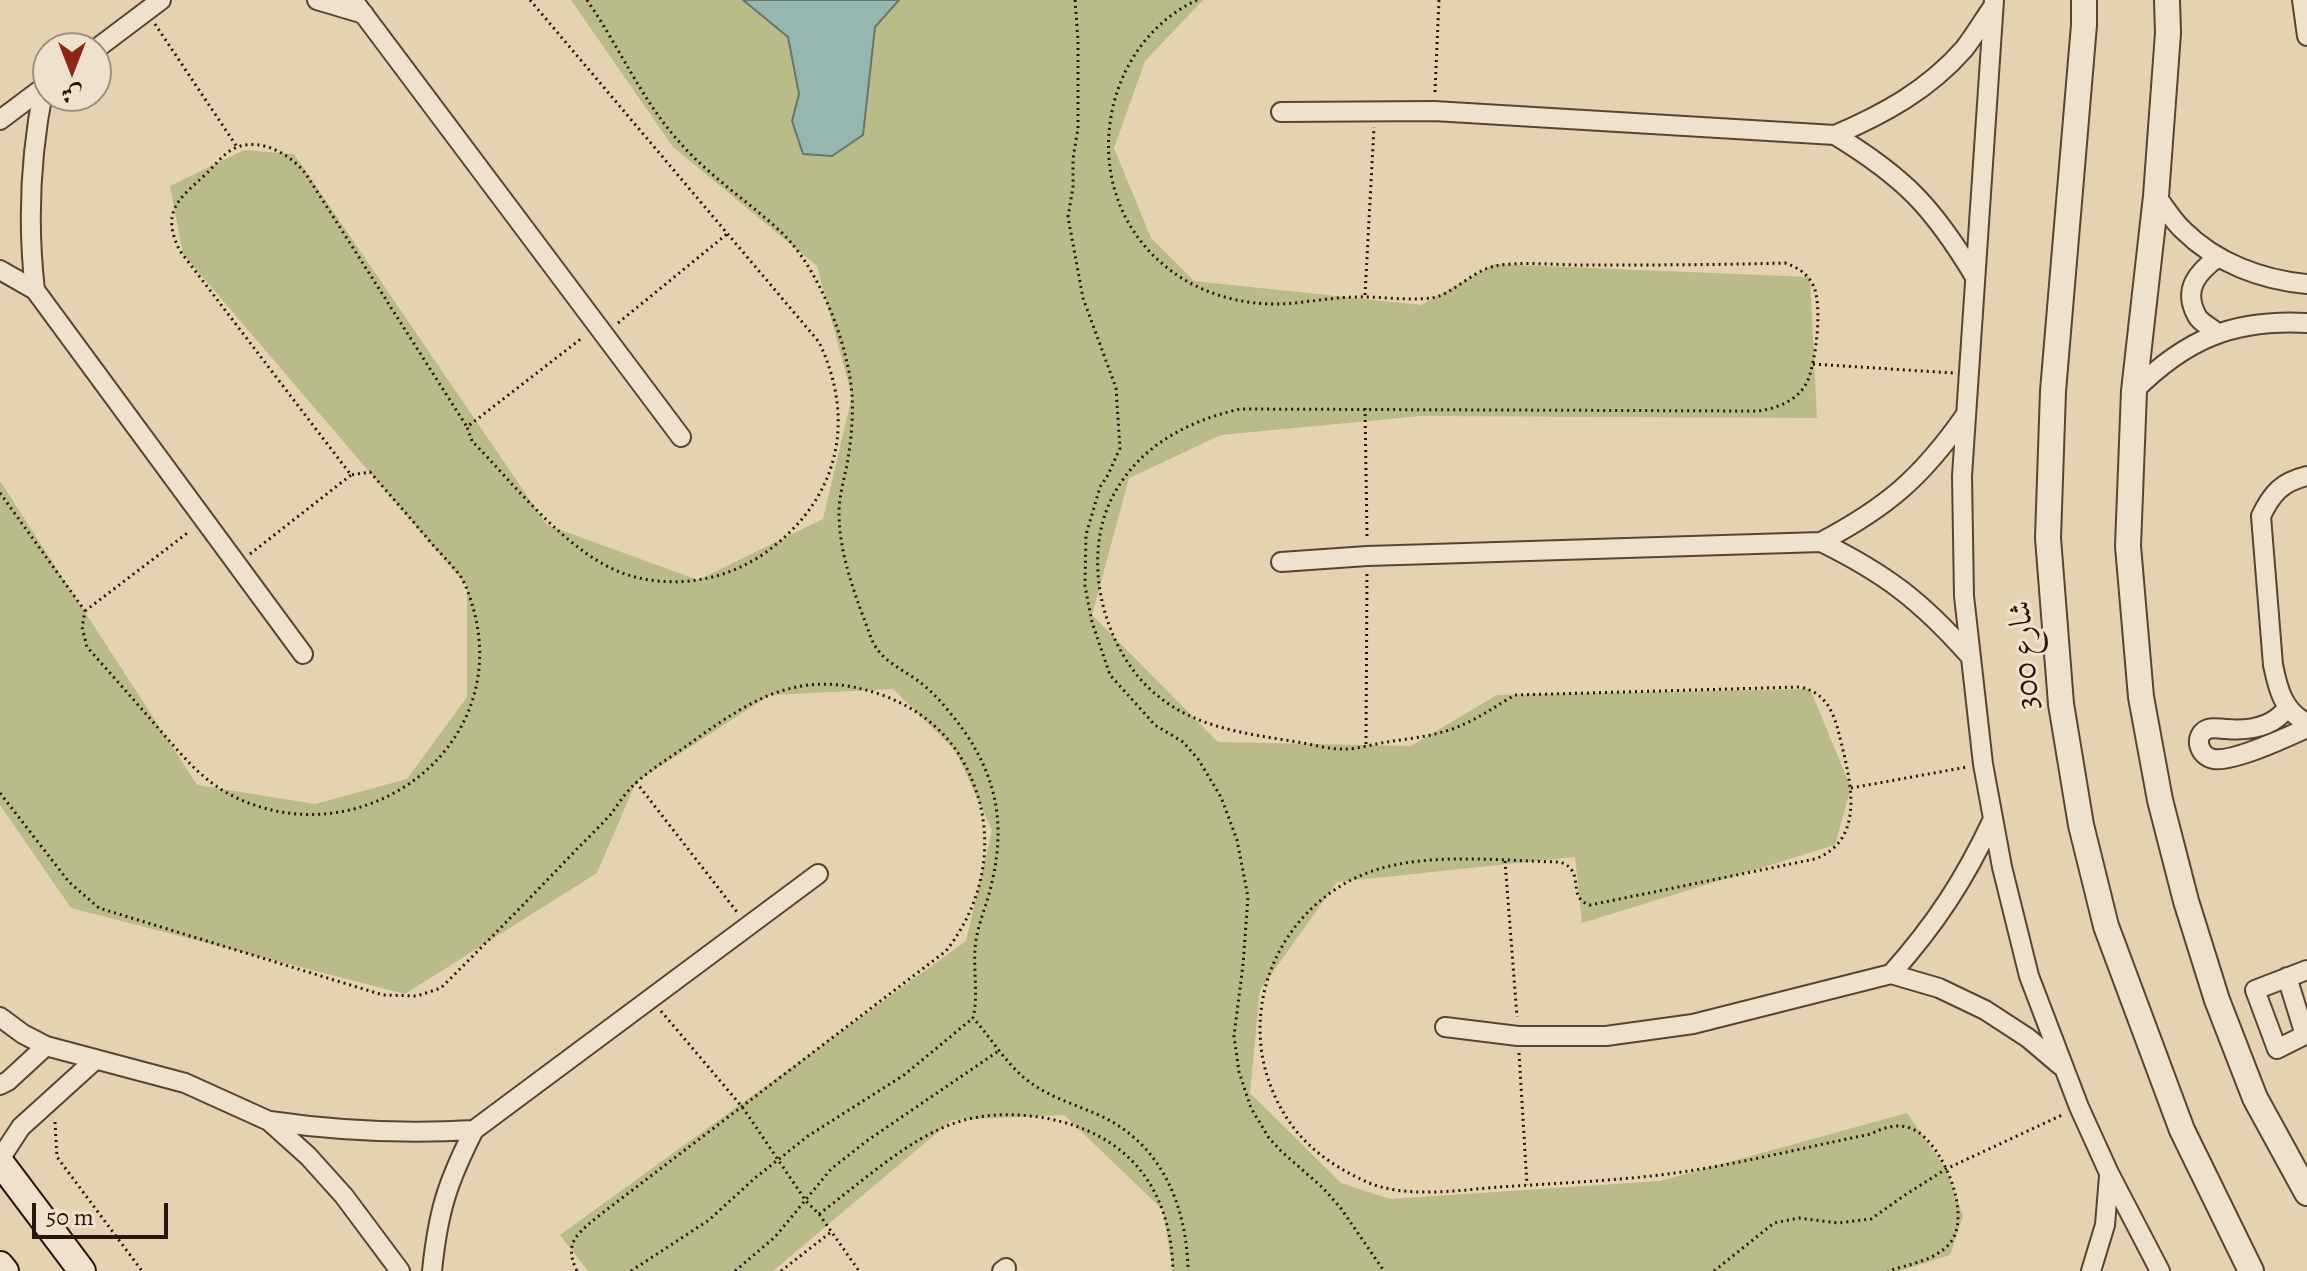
<!DOCTYPE html>
<meta charset="utf-8">
<style>
body{margin:0}
#map{position:relative;width:2307px;height:1271px;overflow:hidden;background:#e5d2b1;font-family:Alegreya,Amiri,serif}
canvas{display:block}
.north{position:absolute;left:32px;top:32px;width:80px;height:80px;box-sizing:border-box;background:#eee2cc;border:2px solid #a0907f;border-radius:50%;rotate:180deg;font-size:22px;font-weight:700;line-height:32px;text-align:center;color:#2a140b}
.north::after{content:'';display:block;margin:auto;width:28px;height:36px;background:#8f2418;clip-path:polygon(50% 0,100% 100%,50% 72%,0 100%)}
.scale{position:absolute;left:32px;top:1203px;width:136px;height:36px;box-sizing:border-box;border:4px solid #2a140b;border-top:0;padding-left:10px;font-size:24px;line-height:28px;white-space:nowrap;color:#2a140b;-webkit-text-stroke:6px #eee2cc;paint-order:stroke}
</style>
<div id="map">
<canvas width="2307" height="1271"></canvas>
<div class="north">ش</div>
<div class="scale">50 m</div>
</div>
<script>
const g = document.querySelector('canvas').getContext('2d');
g.lineJoin = 'round';
function paint(path, color) { g.fillStyle = color; g.fill(path, 'evenodd'); }
function stroke(path, color, width, dash) { g.strokeStyle = color; g.lineWidth = width; g.lineCap = dash ? 'butt' : 'round'; g.setLineDash(dash || []); g.stroke(path); }
function write(font, color, halo, rows, align = 'center') {
  g.font = font + ' Alegreya,Amiri,serif'; g.lineWidth = 6; g.setLineDash([]); g.textBaseline = 'middle'; g.strokeStyle = halo; g.fillStyle = color; for (const [text, x, y, turn = 0] of rows) {
    g.save(); g.translate(x, y); g.rotate((+turn || 0) * Math.PI / 180); g.textAlign = isNaN(turn) ? turn : align; if (halo) g.strokeText(text, 0, 0); g.fillText(text, 0, 0); g.restore();
  }
}
const green = new Path2D(`
 M571,0h632l-58,61 -31,87 37,90 43,43 227,24 74,-41 315,13 7,141 -396,-2 -200,19 -92,43 -37,137 126,127 193,4 86,-51 313,-6 41,99 -16,57 -253,78 -7,-66 -238,25 -77,108 -10,103 91,90 49,16 270,-18 247,-68 39,56 17,47 -13,39 -50,16h-727l-10,-61 -99,-95 -112,5 -179,151h-185l-28,-36 406,-294 26,-111 -37,-80 -62,-61 -123,6 -134,87 -39,91 -192,121 -334,-86 -71,-103v-324l197,304 118,19 92,-25 60,-82v-111l-284,-332 -13,-68 74,-36 50,4 253,371 151,55 125,-61 29,-123 -35,-130 -144,-119z`);
const water = new Path2D(`
 M743,0h156l-24,27 -12,108 -31,21 -29,-2 -11,-33 7,-27 -11,-57z`);
const path = new Path2D(`
 M530,0l289,342c39,82 18,161 -57,213 -39,26 -89,34 -134,20 -59,-19 -113,-90 -156,-134l-5,-14 115,-89
 M587,0c31,45 53,96 88,137 31,37 69,61 104,93 33,30 59,90 68,133 8,31 6,65 1,96 -3,18 -9,35 -9,54 0,42 17,84 31,122 8,24 27,31 47,45 11,8 21,18 30,29 45,53 61,105 45,173 -4,20 -13,39 -16,58 -4,27 3,53 -3,78 20,22 34,48 58,65 22,16 47,22 72,34 60,29 84,91 85,154
 M1075,0l3,40v88l-5,31v28l-5,30 15,81 33,90 4,60 -12,27 -8,12 -14,48 -1,51 7,36 18,53 45,50 28,17 15,17 23,38 16,43 11,57 -5,68 -9,71 5,36 12,36 18,30 12,13 42,37 17,19 44,64
 M1197,0c-45,21 -75,63 -85,111 -21,106 56,192 162,193 26,0 52,-6 78,-7 26,-1 53,4 79,1 20,-2 42,-28 64,-32 26,-5 58,-1 85,-1 68,0 137,0 205,-2 12,4 22,10 28,22 10,19 3,78 -6,97 -9,19 -33,28 -52,29l-515,-2c-48,11 -93,33 -120,75 -42,62 -21,158 31,206 41,38 93,43 146,52 15,2 33,8 48,7 14,0 28,-5 42,-7 19,-3 40,-5 59,-11 27,-8 46,-23 69,-36l285,-8c32,7 36,35 43,63 9,38 20,91 -28,109l-225,46c-25,-8 -3,-34 -30,-43 -66,-1 -149,-13 -209,18 -89,47 -120,160 -60,244 18,26 47,45 76,58 38,17 93,8 132,5 59,-4 118,-6 176,-14 65,-9 131,-26 196,-39 15,-8 32,-12 47,-2 27,18 54,84 32,111 -15,18 -41,21 -62,28
 M155,24l82,123
 M1435,92l4,-92
 M1365,295l9,-168
 M618,323l109,-89
 M1813,364l140,9
 M1365,408l2,128
 M0,493l85,118 -3,16 5,20c24,27 48,54 72,82 23,26 44,53 76,68 125,61 276,-46 239,-186 -3,-11 -7,-24 -13,-34 -8,-11 -19,-22 -28,-32 -21,-25 -42,-49 -63,-73l-19,3 -171,-224c-20,-40 -1,-52 27,-78 8,-8 17,-20 28,-25 26,-11 55,6 71,26l161,253
 M250,554l101,-79
 M85,611l105,-80
 M1366,744l1,-172
 M636,782l101,130
 M1851,788l116,-21
 M0,793l69,89 30,26 284,87 34,1 24,-8c46,-46 91,-92 136,-139 11,-11 23,-23 34,-35 8,-11 16,-24 27,-33 16,-14 36,-26 54,-39 62,-45 111,-75 190,-47 44,16 76,46 92,90 22,57 9,119 -28,166l-345,263c-21,18 -39,27 -24,57
 M1505,861l12,156
 M661,1011l82,97 63,93 13,13 40,57
 M1519,1053l8,132
 M55,1122l2,35 85,114
 M819,1214c39,-29 90,-76 136,-91 29,-10 60,-10 90,-5 82,15 126,69 128,153
 M631,1271l78,-51 46,-42 53,-42 96,-61 69,-57
 M735,1271l40,-34 56,-68 37,-29 132,-90
 M781,1271l50,-39
 M1714,1271l60,-48 25,-5 40,5 32,-4 34,-24 41,-26 116,-54`);
const minor = new Path2D(`
 M317,0l47,14
 M353,0l328,437
 M1994,0l-32,476 2,120 19,168 19,103 27,109 50,131 30,66 51,98
 M2302,0l5,36
 M96,49l65,-49
 M1281,112l153,-1 401,24c49,-21 93,-45 129,-86 10,-13 19,-28 28,-41
 M0,120l48,-36
 M1835,135c69,42 98,72 140,142
 M2156,196c9,11 17,25 27,34 33,33 79,50 124,54
 M0,270l35,20 268,364
 M35,290c-8,-69 -5,-134 9,-203
 M2216,332c-6,-5 -16,-10 -19,-16 -15,-27 1,-44 21,-59
 M2134,391c52,-52 99,-72 173,-68
 M2307,476c-25,6 -35,17 -46,40l12,149c5,24 10,46 34,58
 M1821,542c65,32 100,59 148,113
 M1281,562l86,-6 454,-14c66,-35 100,-64 143,-125
 M2287,708c-14,19 -38,23 -61,21 -6,0 -12,-2 -18,0 -16,6 -9,28 6,30 20,3 73,-22 93,-31
 M2307,970l-52,20 22,59 30,-15
 M1891,974c44,-49 74,-95 102,-155
 M2287,977l18,58
 M0,1017l23,17 23,12 139,37 84,38 39,35 36,40 56,75
 M1445,1027l73,9h88l87,-12 198,-50 48,14 46,22 43,28 33,28
 M0,1085l8,-4 38,-35
 M270,1121c68,10 135,13 204,9
 M0,1159l21,-32 74,-67
 M432,1271c6,-59 15,-88 42,-141l344,-256
 M1002,1271l4,-3
 M2091,1271l14,-46 4,-49`);
const tertiary = new Path2D(`
 M2084,0v25l-31,366 -5,147 13,166 20,121 25,101 76,204 69,141
 M2167,0l1,33 -12,163 -22,195 -6,155 13,151 19,103 26,101 31,99 38,98 52,95`);
const secondary = new Path2D(`
 M0,1162l82,109
 M0,1265l5,6`);
const streetNames = [
 ["شارع 300",2026,655,-95]
];
paint(green, '#b9bb88');
paint(water, '#96b6b0');
stroke(water, '#6b756e', 2);
stroke(minor, '#594434', 22);
stroke(tertiary, '#594434', 28);
stroke(secondary, '#2a140b', 30);
stroke(path, '#2a140b', 3, [2, 4]);
stroke(minor, '#eee2cc', 18);
stroke(tertiary, '#eee2cc', 24);
stroke(secondary, '#eee2cc', 26);
write('32px', '#2a140b', '#eee2cc', streetNames);
</script>
